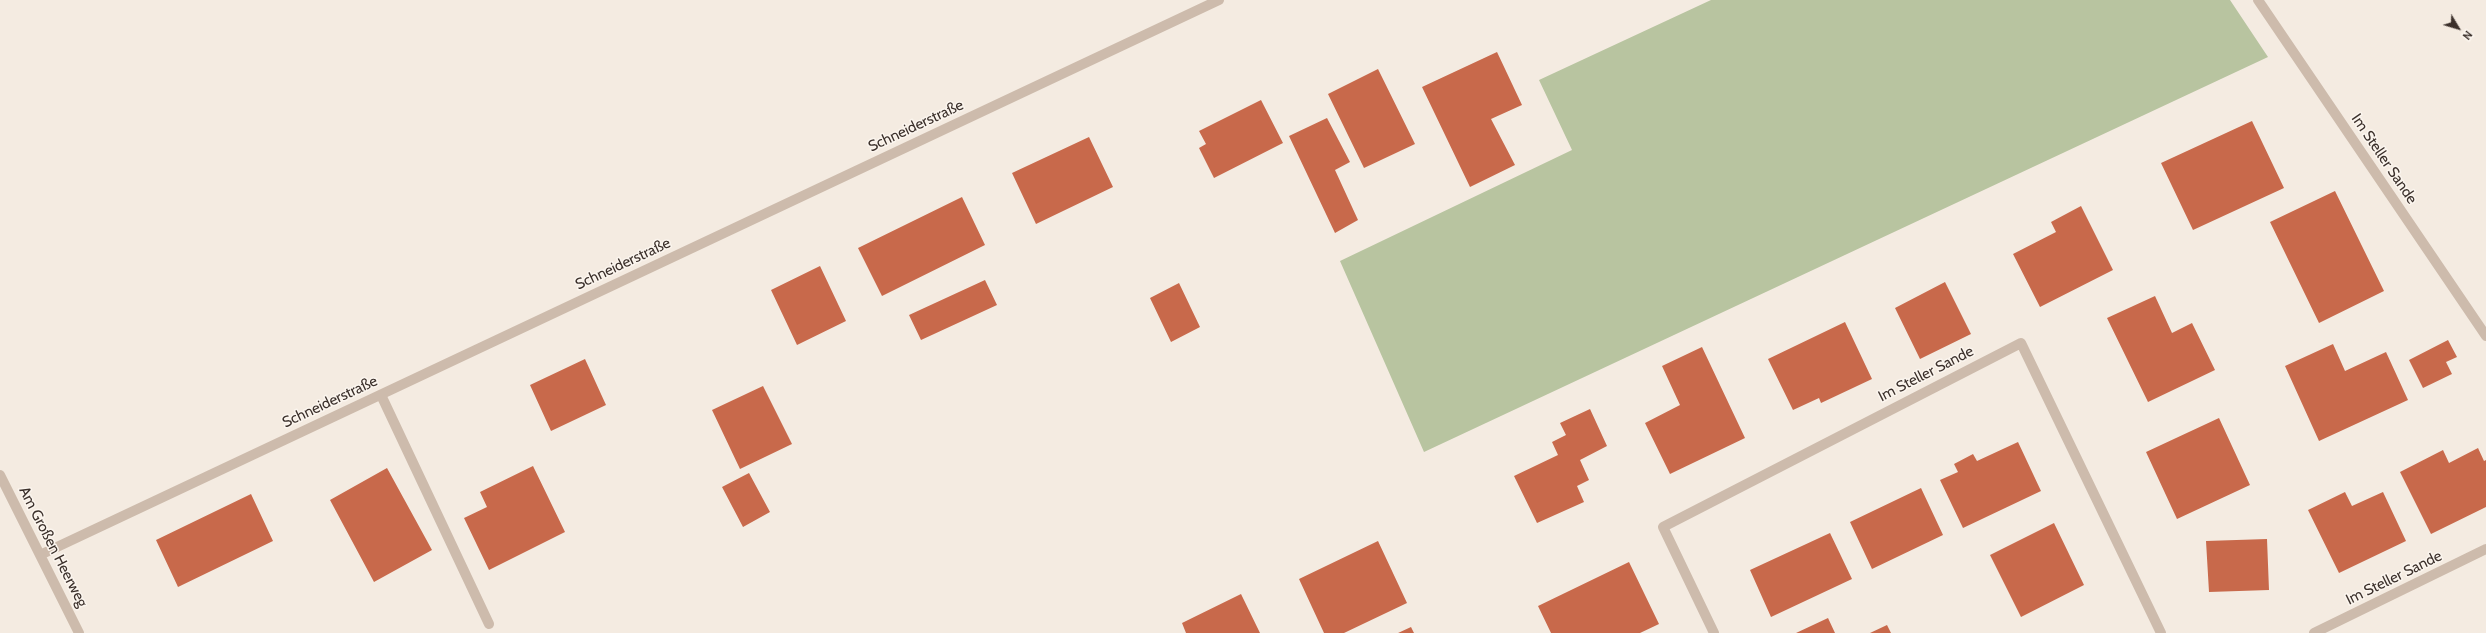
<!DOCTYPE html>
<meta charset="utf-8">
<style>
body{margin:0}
#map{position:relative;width:2486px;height:633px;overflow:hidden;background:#f4ebe1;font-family:Cabin,sans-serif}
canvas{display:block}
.north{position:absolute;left:2438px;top:8px;width:40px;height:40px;-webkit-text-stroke:3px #fbf5ee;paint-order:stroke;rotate:128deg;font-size:11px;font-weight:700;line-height:16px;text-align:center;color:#3b302b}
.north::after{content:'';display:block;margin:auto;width:14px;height:18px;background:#3b302b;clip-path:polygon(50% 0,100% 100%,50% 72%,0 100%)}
</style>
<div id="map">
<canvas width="2486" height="633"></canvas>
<div class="north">N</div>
</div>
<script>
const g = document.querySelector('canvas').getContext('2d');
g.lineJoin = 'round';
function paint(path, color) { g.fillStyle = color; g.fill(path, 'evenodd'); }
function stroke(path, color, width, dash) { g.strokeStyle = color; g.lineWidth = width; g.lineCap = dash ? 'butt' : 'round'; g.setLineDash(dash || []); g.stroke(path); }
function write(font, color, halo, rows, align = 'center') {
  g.font = font + ' Cabin,sans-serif'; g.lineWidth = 3; g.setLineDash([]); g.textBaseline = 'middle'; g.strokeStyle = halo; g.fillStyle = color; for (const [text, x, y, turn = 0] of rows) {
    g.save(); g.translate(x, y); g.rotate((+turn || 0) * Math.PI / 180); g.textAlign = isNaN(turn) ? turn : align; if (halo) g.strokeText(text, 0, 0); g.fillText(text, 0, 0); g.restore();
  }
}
const green = new Path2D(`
 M1711,0h519l38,57 -844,395 -84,-191 232,-111 -33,-70z`);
const building = new Path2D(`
 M1497,52l25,53 -31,14 24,46 -45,22 -48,-100z
 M1378,69l37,75 -51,24 -36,-74z
 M1261,100l22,43 -69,35 -15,-30 7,-4 -7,-13z
 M1327,118l23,44 -15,8 23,50 -23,13 -46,-97z
 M2252,121l32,67 -91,42 -32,-67z
 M1089,137l24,50 -77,37 -24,-51z
 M2335,191l49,100 -65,32 -49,-101z
 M962,197l23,48 -103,51 -24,-48z
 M2081,206l32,64 -73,37 -27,-53 43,-22 -5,-10z
 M820,266l26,55 -49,24 -26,-55z
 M985,280l12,25 -76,35 -12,-25z
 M1945,282l26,52 -51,25 -25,-51z
 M1179,283l21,44 -29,15 -21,-44z
 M2155,296l17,37 20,-10 23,47 -67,32 -41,-84z
 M1845,322l27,57 -51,24 -2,-5 -26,12 -25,-51z
 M2448,340l9,17 -11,5 6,12 -29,14 -14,-28z
 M2333,344l12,27 41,-19 22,48 -89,41 -34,-75z
 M1702,347l43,91 -75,36 -25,-51 35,-18 -18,-39z
 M585,359l21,46 -55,26 -21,-46z
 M763,386l29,58 -52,25 -28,-59z
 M1590,409l17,37 -27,14 9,20 -12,6 7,16 -47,21 -23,-47 44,-21 -6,-13 14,-7 -6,-12z
 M2219,418l31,67 -73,34 -31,-67z
 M2018,442l23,49 -78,37 -23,-48 18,-8 -4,-8 19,-10 4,7z
 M2478,448l6,13 2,-1v47l-55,27 -31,-62 43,-22 6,13z
 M533,466l32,66 -76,38 -25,-52 23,-11 -7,-15z
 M387,468l45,82 -58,32 -44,-82z
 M749,473l21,39 -27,15 -21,-40z
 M1921,488l22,47 -71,34 -22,-47z
 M2345,492l7,14 31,-14 23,49 -67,32 -31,-63z
 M251,494l22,47 -95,46 -22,-47z
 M2054,523l30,62 -63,32 -31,-62z
 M1830,533l22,46 -81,38 -21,-47z
 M2267,539l2,51 -60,2 -3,-51z
 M1378,541l29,62 -63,30h-20l-25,-54z
 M1629,562l30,62 -19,9h-89l-13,-27z
 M1241,594l19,39h-74l-4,-10z
 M1828,618l7,15h-39z
 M1887,625l4,8h-21z
 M1411,627l3,6h-16z`);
const minor = new Path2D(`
 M2258,0l228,336
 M381,395l108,229
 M0,475l79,158
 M40,555l1179,-555
 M1714,633l-51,-106 358,-184 140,290
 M2314,633l172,-84`);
const streetNames = [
 ["Schneiderstraße",916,126,-25],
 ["Im Steller Sande",2384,159,56],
 ["Schneiderstraße",623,264,-25],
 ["Im Steller Sande",1926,374,-27],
 ["Schneiderstraße",330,402,-25],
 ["Am Großen Heerweg",53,547,63],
 ["Im Steller Sande",2394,578,-26]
];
paint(green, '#b8c4a0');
paint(building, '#c8694b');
stroke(minor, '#cdbbac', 10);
write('15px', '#3b302b', '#fbf5ee', streetNames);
</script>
